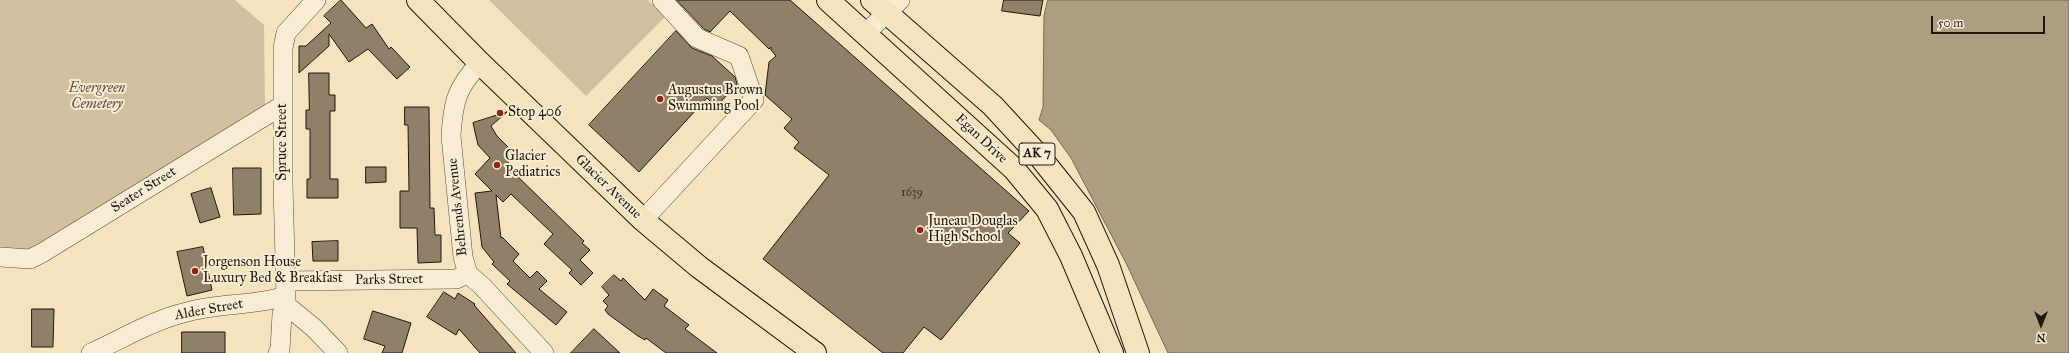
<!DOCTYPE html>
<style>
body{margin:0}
#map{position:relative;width:2069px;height:353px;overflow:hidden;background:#f5e3bd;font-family:"IM FELL Great Primer",serif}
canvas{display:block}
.north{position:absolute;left:2021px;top:305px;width:40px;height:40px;-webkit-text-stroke:3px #f8edd4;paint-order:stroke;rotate:180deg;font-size:11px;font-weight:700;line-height:16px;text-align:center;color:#21170e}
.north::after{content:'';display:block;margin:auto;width:14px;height:18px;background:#21170e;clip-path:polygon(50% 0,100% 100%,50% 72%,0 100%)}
.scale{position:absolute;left:1931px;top:16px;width:114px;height:18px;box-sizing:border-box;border:2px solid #21170e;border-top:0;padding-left:5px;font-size:12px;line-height:14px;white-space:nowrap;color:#21170e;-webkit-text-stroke:3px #f8edd4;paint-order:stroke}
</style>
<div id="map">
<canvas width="2069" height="353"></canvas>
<div class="north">N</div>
<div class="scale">50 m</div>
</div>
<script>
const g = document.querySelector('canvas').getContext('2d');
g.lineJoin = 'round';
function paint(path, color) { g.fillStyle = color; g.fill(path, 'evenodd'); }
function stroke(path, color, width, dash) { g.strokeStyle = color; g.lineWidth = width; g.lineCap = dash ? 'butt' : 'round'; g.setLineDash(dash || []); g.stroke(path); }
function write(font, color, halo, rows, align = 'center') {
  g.font = font + ' "IM FELL Great Primer",serif'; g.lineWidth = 4; g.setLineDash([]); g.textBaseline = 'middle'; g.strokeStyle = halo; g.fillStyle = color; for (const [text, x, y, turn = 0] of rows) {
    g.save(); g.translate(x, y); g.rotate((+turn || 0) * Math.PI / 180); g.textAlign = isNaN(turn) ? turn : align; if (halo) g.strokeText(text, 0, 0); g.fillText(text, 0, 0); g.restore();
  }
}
const green = new Path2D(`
 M0,0h235l29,25 1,81 -234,146 -31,-3z
 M489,0h159l17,17 -79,79z`);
const water = new Path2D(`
 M1048,0h1021v353h-901l-41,-88 -56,-107 -20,-28 -12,-10 4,-13 1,-91z`);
const building = new Path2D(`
 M341,0l25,28 6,-4 17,25 2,-2 19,20 -13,12 -29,-30 -19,13 -20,-28v12l-30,27v-27h7l25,-23 -7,-7z
 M677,0h113l239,211 -21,22 12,10 -79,97 -17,-13 -21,26h-20l-120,-94 66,-84 -35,-27 5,-6 -15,-14 8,-9 -27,-24 4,-33 7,-6 -5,-6v-3l-2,2 -39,-38 -20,21 -6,-3z
 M1004,0h39l-3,16 -38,-5z
 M676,31l16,17 20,8 23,21 2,7 -21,23 -9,-9 -68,74 -50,-47z
 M309,73h20v22h6v16h-5v68h8v19h-31v-19h3v-50h-4v-19h3z
 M405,107h24l1,101h4l1,27h6v27l-23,1 -1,-35h-17v-37h9l-1,-66h-3z
 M507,112l-16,14 6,10 16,16 -7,8 9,10 -2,2 71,69 -2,2 8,7 -10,10 13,13 -12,12 -12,-12 3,-3 -28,-26 9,-10 -42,-40 -8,8 -7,-7 5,43 1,-1 17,17 -6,7 17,17 7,-7 10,10 -8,8 28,23 -11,13 -49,-41 3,-3 -18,-17 2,-2 -12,-15 -7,-54 17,-2 -17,-17 15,-16 -12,-13 -5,-22z
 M366,167h20v15l-20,1z
 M233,168h28v46l-27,1z
 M211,188l9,29 -20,6 -9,-29z
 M338,241v20h-25l-1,-19z
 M203,247l9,43 -25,6 -10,-44z
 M614,275l7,6 2,-3 22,22 8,-11 15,11 -4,6 25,19 -4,4 32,24h-51l-20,-15 -1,2 -7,-4 -30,-22 -3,-4 3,-4 -5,-5 6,-6 -7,-8z
 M444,292l11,7 3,-6 17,11 -1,1 42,48h-36l-21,-24 -3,6 -29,-18z
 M32,309h22l-1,38h-21z
 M373,311l38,12 -9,30h-20l3,-7 -21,-7z
 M594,329l26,24h-49z
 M182,332h43v21h-43z`);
const minor = new Path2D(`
 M866,33l34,-33
 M480,63c-24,25 -27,40 -29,73l12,121 5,17 14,12 62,67
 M643,220l111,-120 -15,-44 -42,-18 -35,-38
 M0,257l30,2 12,-6 241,-148
 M286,281l170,-2 12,-5
 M286,305l28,23 24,25
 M91,353c31,-14 62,-33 96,-41 32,-9 67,-6 99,-16
 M278,353l2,-3 2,-36 4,-9v-9l-3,-112v-136l3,-15 30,-33`);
const major = new Path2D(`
 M418,0l62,63 163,157 56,47 116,86`);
const highway = new Path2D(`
 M828,0l186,169 33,40 24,47 41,97
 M872,0l121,106 47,51 44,55 24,53 30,88`);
const markers = [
 [660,99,4,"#8f2418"],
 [500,113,4,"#8f2418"],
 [497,165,4,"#8f2418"],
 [920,230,4,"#8f2418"],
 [195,271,4,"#8f2418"]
];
const numberNames = [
 ["1639",912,193]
];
const shields = [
 [1037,154,36]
];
const shieldNames = [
 ["AK 7",1037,154]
];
const parkNames = [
 ["Evergreen",97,89],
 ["Cemetery",97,105]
];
const poiNames = [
 ["Augustus Brown",668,91],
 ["Swimming Pool",668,107],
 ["Stop 406",508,113],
 ["Glacier",505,157],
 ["Pediatrics",505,173],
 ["Juneau Douglas",928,222],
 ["High School",928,238],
 ["Jorgenson House",203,263],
 ["Luxury Bed & Breakfast",203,279]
];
const streetNames = [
 ["Egan Drive",981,139,43],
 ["Spruce Street",283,142,-90],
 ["Glacier Avenue",608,187,44],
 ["Seater Street",144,190,-32],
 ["Behrends Avenue",458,207,-96],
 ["Parks Street",389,280,-1],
 ["Alder Street",209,310,-10]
];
paint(green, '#d1c09f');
paint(water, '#ad9e82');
stroke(water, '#756854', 1);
paint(building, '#8f8169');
stroke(building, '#21170e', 1);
stroke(minor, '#564a3a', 20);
stroke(major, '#21170e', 24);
stroke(highway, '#21170e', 24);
stroke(minor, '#f8edd4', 19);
stroke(major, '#f5e3bd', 22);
stroke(highway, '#f5e3bd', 22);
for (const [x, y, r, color] of markers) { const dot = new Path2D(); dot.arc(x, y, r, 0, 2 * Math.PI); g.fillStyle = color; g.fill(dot); stroke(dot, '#f8edd4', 1.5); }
write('12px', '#3c3225', null, numberNames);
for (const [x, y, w] of shields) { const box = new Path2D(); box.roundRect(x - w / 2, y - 11, w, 22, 3); g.fillStyle = '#f8edd4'; g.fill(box); stroke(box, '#21170e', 1); }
write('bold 13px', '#21170e', null, shieldNames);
write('italic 14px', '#5f5241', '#f8edd4', parkNames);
write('14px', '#21170e', '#f8edd4', poiNames, 'left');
write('14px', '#21170e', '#f8edd4', streetNames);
</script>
